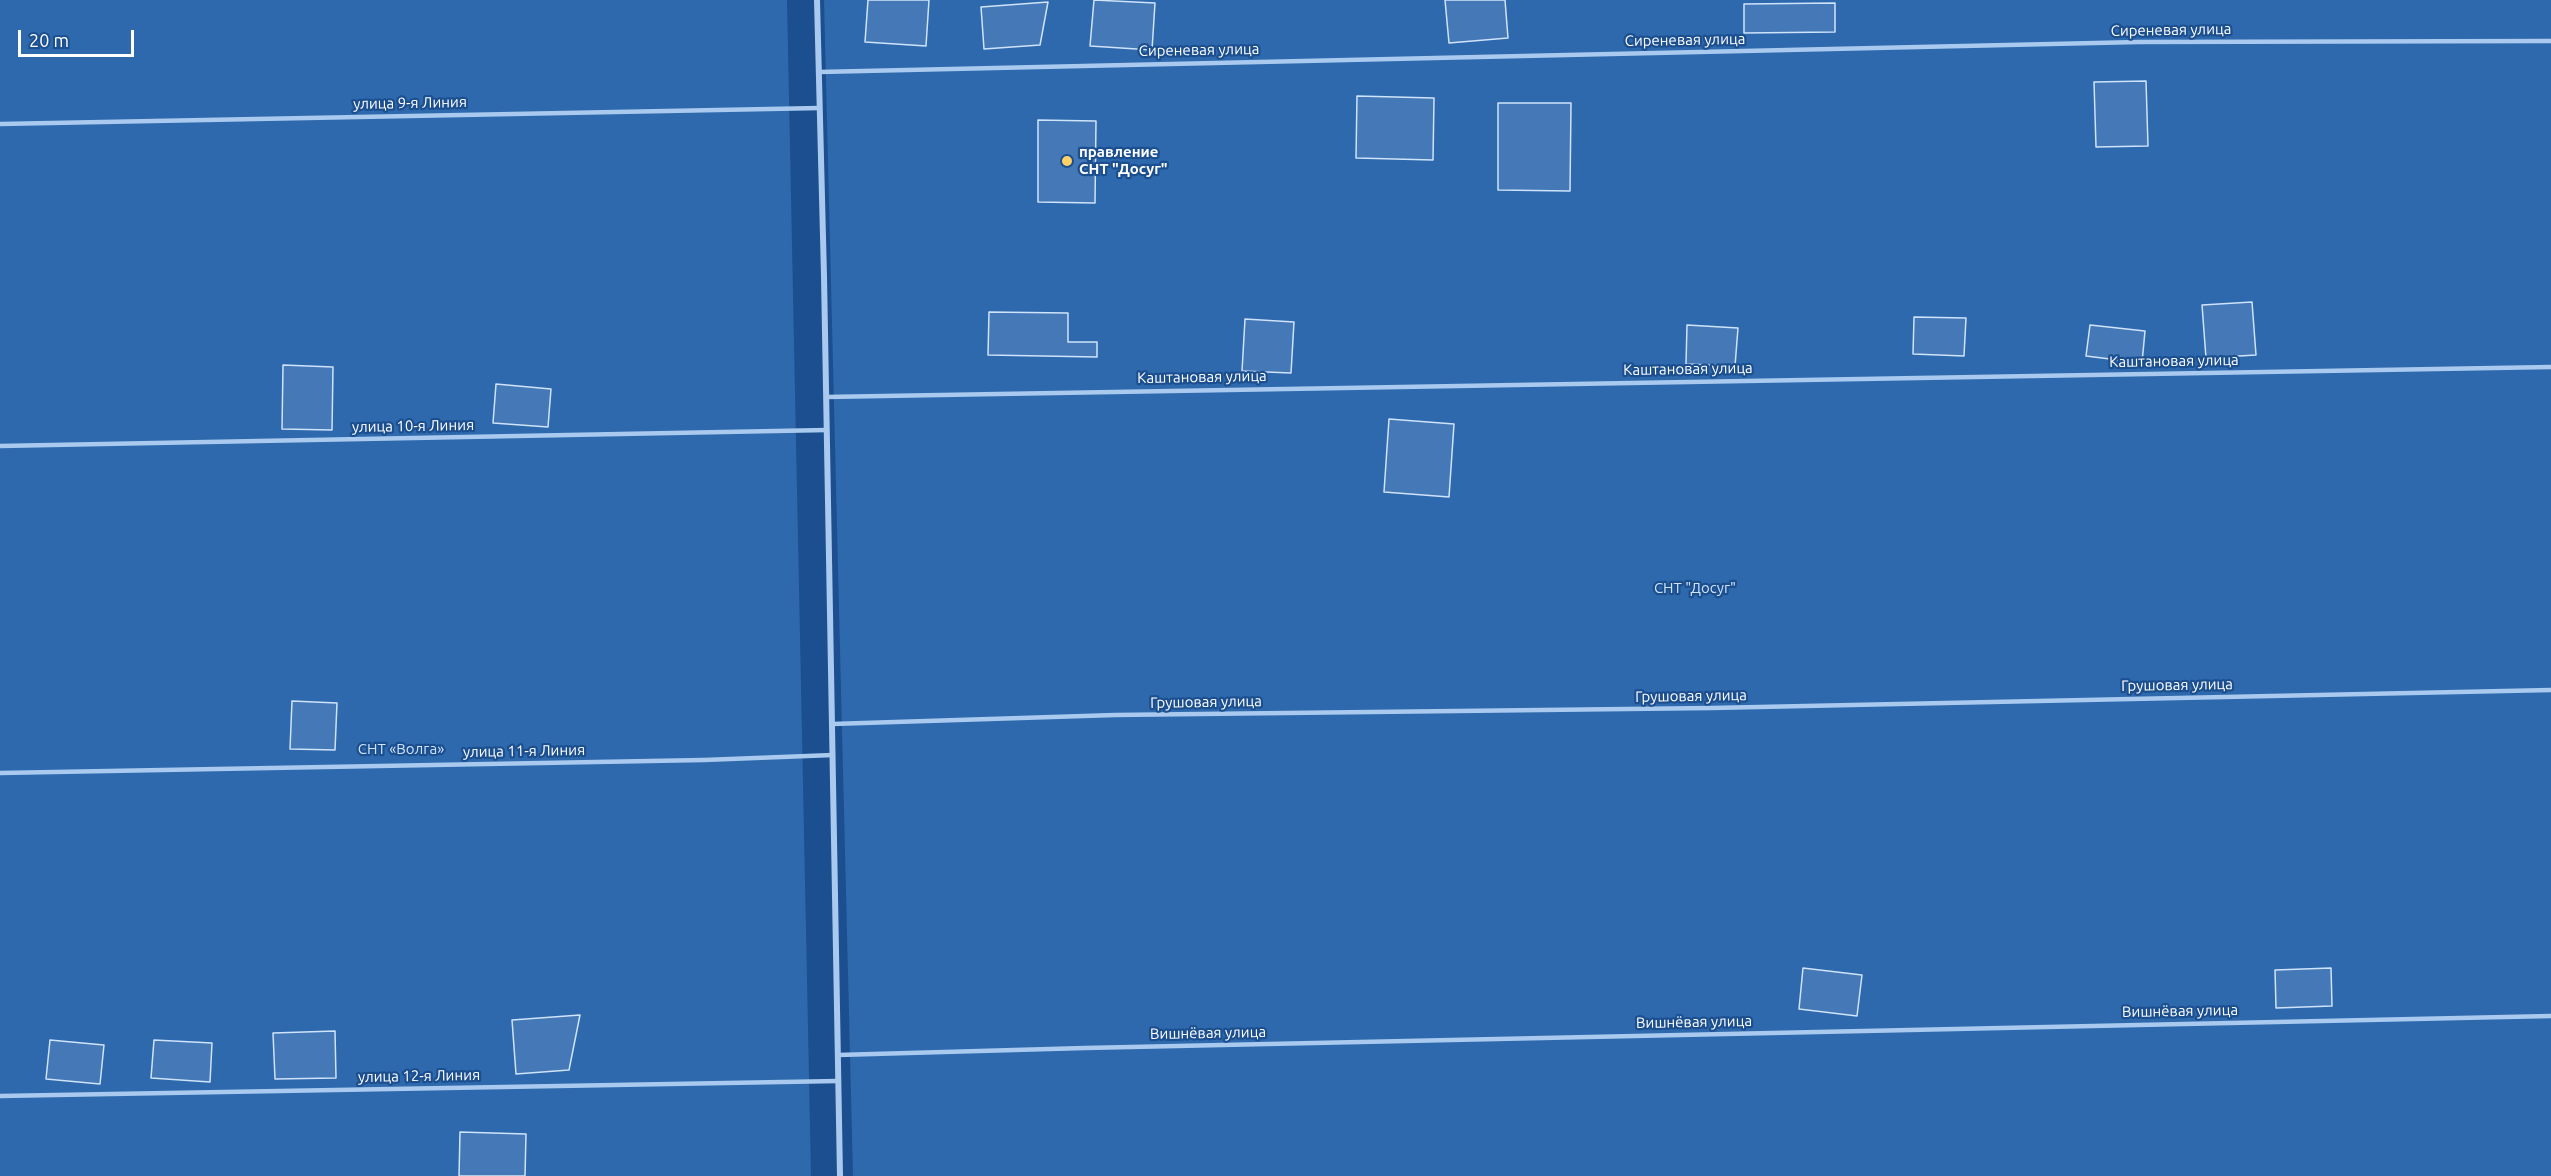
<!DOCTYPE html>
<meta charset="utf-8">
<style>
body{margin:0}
#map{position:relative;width:2551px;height:1176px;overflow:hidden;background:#1b4f8f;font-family:Ubuntu,sans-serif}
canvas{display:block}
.scale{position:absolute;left:18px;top:30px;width:116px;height:27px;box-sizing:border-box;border:3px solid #fff;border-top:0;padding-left:8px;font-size:18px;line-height:21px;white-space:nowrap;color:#fff;-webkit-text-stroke:4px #1b4f8f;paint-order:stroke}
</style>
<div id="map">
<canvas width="2551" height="1176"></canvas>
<div class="scale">20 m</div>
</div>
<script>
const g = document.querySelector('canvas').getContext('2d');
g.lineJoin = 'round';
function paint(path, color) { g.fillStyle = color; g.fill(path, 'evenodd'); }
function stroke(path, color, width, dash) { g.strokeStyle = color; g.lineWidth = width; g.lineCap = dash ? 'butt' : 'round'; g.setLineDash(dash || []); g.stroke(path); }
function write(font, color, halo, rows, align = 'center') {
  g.font = font + ' Ubuntu,sans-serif'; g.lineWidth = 4.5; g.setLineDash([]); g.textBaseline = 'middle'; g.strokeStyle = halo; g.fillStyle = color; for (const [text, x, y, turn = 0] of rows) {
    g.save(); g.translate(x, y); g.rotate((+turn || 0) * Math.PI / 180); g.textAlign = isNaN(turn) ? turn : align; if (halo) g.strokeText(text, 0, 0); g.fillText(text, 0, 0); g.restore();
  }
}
const green = new Path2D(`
 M0,0h787l24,1176h-811z
 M824,0h1727v1176h-1698z`);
const building = new Path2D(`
 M868,0h61l-3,46 -61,-4z
 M1094,0l61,3 -3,47 -62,-4z
 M1445,0h60l3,38 -59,5z
 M1048,2l-8,43 -56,4 -3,-42z
 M1835,3v29l-91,1v-29z
 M2146,81l2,65 -52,1 -2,-65z
 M1357,96l77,2 -1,62 -77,-2z
 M1498,103h73l-1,88 -72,-1z
 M1038,120l58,1 -1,82 -57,-1z
 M2252,302l4,53 -50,3 -4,-53z
 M989,312l79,1v29h29v15l-109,-2z
 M1914,317l52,1 -2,38 -51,-2z
 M1245,319l49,3 -3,51 -49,-2z
 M1687,325l51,3 -3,38 -49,-2z
 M2090,325l55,6 -3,32 -56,-7z
 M283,365l50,2 -1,63 -50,-1z
 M496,384l55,5 -3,38 -55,-4z
 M1389,419l65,5 -5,73 -65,-5z
 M292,701l45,2 -2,47 -45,-1z
 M1803,968l59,7 -5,41 -58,-7z
 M2331,968l1,38 -56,2 -1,-38z
 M580,1015l-11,55 -53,4 -4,-54z
 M335,1031l1,47 -61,1 -2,-46z
 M50,1040l54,5 -4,39 -54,-5z
 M154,1040l58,3 -2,39 -59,-4z
 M460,1132l66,2 -1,42h-66z`);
const service = new Path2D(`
 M819,72l1320,-30 412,-1
 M0,124l820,-16
 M826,397l1725,-30
 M0,446l827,-16
 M832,724l283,-9 597,-7 839,-18
 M0,773l704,-13 129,-5
 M838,1055l247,-7 1466,-32
 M0,1096l838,-15`);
const minor = new Path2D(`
 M817,0l7,276 16,900`);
const markers = [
 [1067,161,6,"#ffd166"]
];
const streetNames = [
 ["Сиреневая улица",2171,30,-1],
 ["Сиреневая улица",1685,40,-1],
 ["Сиреневая улица",1199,50,-1],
 ["улица 9-я Линия",410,103,-1],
 ["Каштановая улица",2174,361,-1],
 ["Каштановая улица",1688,369,-1],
 ["Каштановая улица",1202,377,-1],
 ["улица 10-я Линия",413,426,-1],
 ["Грушовая улица",2177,685,-1],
 ["Грушовая улица",1691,696,-1],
 ["Грушовая улица",1206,702,-1],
 ["улица 11-я Линия",524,751,-1],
 ["Вишнёвая улица",2180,1011,-1],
 ["Вишнёвая улица",1694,1022,-1],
 ["Вишнёвая улица",1208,1033,-1],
 ["улица 12-я Линия",419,1076,-1]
];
const poiNames = [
 ["правление",1079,152],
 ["СНТ \"Досуг\"",1079,169]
];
const parkNames = [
 ["СНТ \"Досуг\"",1695,588],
 ["СНТ «Волга»",401,749]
];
paint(green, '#2e69ad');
paint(building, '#4478b7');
stroke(building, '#cfe3fa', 1.5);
stroke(service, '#a9c9ee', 4.5);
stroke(minor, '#a9c9ee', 6);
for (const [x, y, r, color] of markers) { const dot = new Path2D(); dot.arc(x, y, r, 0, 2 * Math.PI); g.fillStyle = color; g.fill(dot); stroke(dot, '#1b4f8f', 2); }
write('15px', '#fff', '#1b4f8f', streetNames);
write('bold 15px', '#fff', '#1b4f8f', poiNames, 'left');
write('15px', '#cfe3fa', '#1b4f8f', parkNames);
</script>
